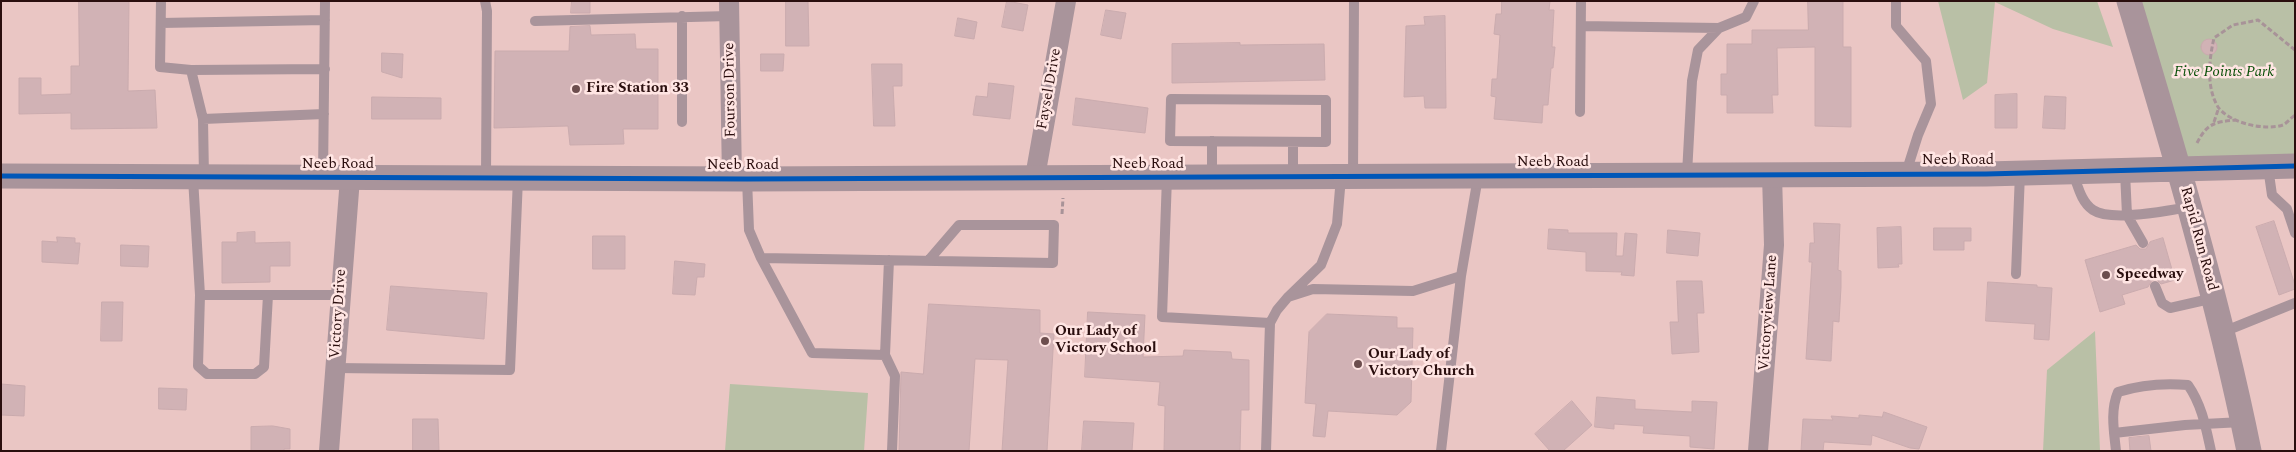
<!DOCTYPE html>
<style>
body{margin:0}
#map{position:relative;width:2296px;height:452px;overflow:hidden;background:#eac6c4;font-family:Spectral,serif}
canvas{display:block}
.frame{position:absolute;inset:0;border:2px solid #2a0e0e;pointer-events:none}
</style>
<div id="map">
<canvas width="2296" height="452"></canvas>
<div class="frame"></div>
</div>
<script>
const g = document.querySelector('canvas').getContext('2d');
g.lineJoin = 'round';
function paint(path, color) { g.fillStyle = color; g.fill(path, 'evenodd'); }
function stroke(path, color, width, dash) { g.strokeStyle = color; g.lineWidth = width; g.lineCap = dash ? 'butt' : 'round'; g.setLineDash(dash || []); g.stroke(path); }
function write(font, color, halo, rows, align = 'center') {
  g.font = font + ' Spectral,serif'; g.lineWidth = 5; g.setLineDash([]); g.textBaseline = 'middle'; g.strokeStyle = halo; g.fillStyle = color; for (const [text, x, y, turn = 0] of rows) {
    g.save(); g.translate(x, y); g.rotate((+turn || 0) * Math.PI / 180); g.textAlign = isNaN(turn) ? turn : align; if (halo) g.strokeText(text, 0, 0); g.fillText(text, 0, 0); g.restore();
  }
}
const green = new Path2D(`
 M1938,1h159l16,46 -60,-18 -58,-27 -8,81 -24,17z
 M2129,1h166v165l-116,3z
 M2095,331l5,120h-57l4,-81z
 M730,384l138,9 -4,58h-139z`);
const building = new Path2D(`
 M79,1h50l-1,90 27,-1 2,38 -86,1v-16l-52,1v-36h22v17l30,-1v-28h8z
 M572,1h18v12h-19z
 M786,1h22l1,45h-23z
 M1007,1l21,4 -5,26 -21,-4z
 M1502,1h48l-1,9h5l-2,37h3l-2,21h-2l-3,37h-5l-1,18 -48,-4 2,-22 -5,-1 1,-17h5l3,-44 -6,-1 2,-20h5z
 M1808,1h35v46h8v80l-36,-1v-79l-38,1 1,47h-6l1,18h-46v-18h-6v-21h6v-30h25v-14h56z
 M1106,10l20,3 -5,26 -20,-4z
 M1445,16l1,92h-21l-1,-12 -20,1 2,-71 19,-1 -1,-8z
 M958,18l19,4 -3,17 -19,-3z
 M590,26l1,9 44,-1 1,15h22v80h-35l1,15 -54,1 -2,-19 -74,2 1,-77h74l1,-24z
 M2201 47a8 8 0 1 1 16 0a8 8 0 1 1-16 0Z
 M1240,43v2l84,-1 1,36 -153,3v-39z
 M382,53l21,1 -1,24 -20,-6z
 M761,54h23l-1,17h-22z
 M872,64h30v22h-9l2,40h-21z
 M989,83l25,3 -4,33 -37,-4 3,-19 11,1z
 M2017,94v34h-22v-33z
 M2045,96l21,1 -1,32 -22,-1z
 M372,97l69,1v21h-69z
 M1076,98l72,10 -3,25 -72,-8z
 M2274,221l21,64v4l-16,6 -23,-68z
 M1814,223l26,1 -2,46 3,1v16l-2,35 -6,-1 -2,40 -25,-2 6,-97h-3l1,-19h4z
 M1901,227l1,37h-4l1,3 -21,1 -1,-40z
 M1934,228h37v13h-7v9h-30z
 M1549,229l19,1v3h49l-1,23h7l2,-23 12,1 -3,42 -13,-1 1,-3 -36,-1v-19l-38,-3z
 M1668,230l32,3 -2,23 -31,-3z
 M255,232v11l35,-1v24h-20v16l-48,1v-41h15v-9z
 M593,236h32v33h-32z
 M57,237l18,1v5h5l-2,21 -36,-2v-21l15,1z
 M2163,238l12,42 -14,4 -5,-5 -4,1 -4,7 -26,8 3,9 -25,8 -15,-52 51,-15 4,4h6l4,-7z
 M121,245l28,1 -1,21 -27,-1z
 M675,261l30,3 -1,13h-7l-2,18 -22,-1z
 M1677,281h25l2,32h-7l2,39 -27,2 -2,-32h8z
 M1988,282l49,3v2l15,1 -3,52 -15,-1 1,-15 -49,-3z
 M391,286l96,7 -3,46 -97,-9z
 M102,302h21l-1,39h-21z
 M929,304l111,6v23l14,1 -7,117h-45l6,-91 -33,-1 -6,92h-70l2,-79 22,2z
 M1088,312l57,3 -2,42 40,-1 1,-6 47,2 1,7 17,1v50h-8l-1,41h-76l1,-45 -7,-1 2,-23 -75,-5z
 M1327,314l70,3v11h16l-2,74 -14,13 -69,-4 -3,26 -12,-1 3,-32 -11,-1 4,-71z
 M1,384l24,2 -1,30 -23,-1z
 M159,388l28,1 -1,21 -27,-1z
 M1597,397l38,3v9l57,3v-11l25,1 -3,47 -24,-2v-11l-47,-3 1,-7 -30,-2v5l-19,-2z
 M1572,401l20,24 -29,26h-13l-15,-17z
 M1884,412l43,15 -8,22 -9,-1 -38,-13 -1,10 -47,-3 -1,9h-22l2,-32 30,1 -2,-4 28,2v-3l23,2z
 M413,419h25l1,32h-26z
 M1084,421l50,2 -2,28h-50z
 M273,426l17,3v20h-6v2h-33v-24z
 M2149,436l2,15h-21l-1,-13z`);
const path = new Path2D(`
 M2295,50l-37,-30 -25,5 -19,13c-5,22 -8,49 4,69 11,16 47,24 65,18 4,-2 8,-7 12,-10
 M2214,122l5,-15
 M2197,143c10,-20 18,-21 39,-23
 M1062,214l1,-16`);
const service = new Path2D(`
 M161,1l-1,66 31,3 134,-1
 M485,1l2,10 -1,165
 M1896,1v25l30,35 5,43 -13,31 -12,38
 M682,16v106
 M535,21l194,-5
 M161,23l164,-3
 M1581,26l138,2
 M191,70l12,49 1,58
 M1171,99l155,1v42l-156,-1z
 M1580,112l1,-111
 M203,119l121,-5
 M2268,167l4,28 15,14 8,24
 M2125,172l2,43 16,28
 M2073,173c5,13 8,29 20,37 18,12 74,1 95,-3
 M1687,174l5,-93 6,-31 21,-22 27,-11 8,-16
 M323,176l2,-175
 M1293,176v-34
 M1353,176l1,-175
 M1167,177l-5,140 108,6 7,-13 11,-13 25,-8 100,2 48,-15 17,-99
 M1212,177v-36
 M193,178l7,117h141
 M747,179l2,51 12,28c97,2 195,3 292,5l1,-38h-95l-31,36
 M761,258l51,95 73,2 4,-95
 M2016,274l4,-101
 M2155,286l7,17 8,5 44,-10
 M200,295l-2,71 9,8h48l9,-7 4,-72
 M1289,296l32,-31 16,-41 4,-47
 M2223,332l72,-29
 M885,355l10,21 -3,75
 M335,368l175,2 8,-192
 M2114,433l71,-8 57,-3
 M1266,451l4,-128
 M1441,451l20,-175
 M2116,451c-2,-20 -6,-40 2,-59 22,-7 47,-9 70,-7 14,20 18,43 23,66`);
const minor = new Path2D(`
 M729,1l3,178
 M1035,177l31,-176
 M329,451l21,-273
 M1758,451l16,-206 -2,-70`);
const tertiary = new Path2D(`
 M2129,1c45,149 89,298 120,450
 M1,176l746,3 465,-2 774,-3 309,-8`);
const cycleway = new Path2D(`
 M1,176l746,3 465,-2 774,-3 309,-8`);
const markers = [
 [576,89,5,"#6d4e4e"],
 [2106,275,5,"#6d4e4e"],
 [1045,341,5,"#6d4e4e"],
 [1358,364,5,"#6d4e4e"]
];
const parkNames = [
 ["Five Points Park",2224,73]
];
const poiNames = [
 ["Fire Station 33",586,89],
 ["Speedway",2116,275],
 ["Our Lady of",1055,332],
 ["Victory School",1055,349],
 ["Our Lady of",1368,355],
 ["Victory Church",1368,372]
];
const streetNames = [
 ["Faysel Drive",1050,89,-80],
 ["Fourson Drive",731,90,-91],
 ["Neeb Road",1958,161],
 ["Neeb Road",1553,163],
 ["Neeb Road",338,165],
 ["Neeb Road",1148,165],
 ["Neeb Road",743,166],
 ["Rapid Run Road",2198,239,75],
 ["Victoryview Lane",1769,313,-86],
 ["Victory Drive",339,314,-86]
];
paint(green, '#b9c0a6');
paint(building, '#d1b2b5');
stroke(building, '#caabae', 1);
stroke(path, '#a89398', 3, [5, 2.5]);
stroke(service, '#a9949b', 10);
stroke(minor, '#a9949b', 20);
stroke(tertiary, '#a9949b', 25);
stroke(cycleway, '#0057b8', 5);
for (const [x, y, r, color] of markers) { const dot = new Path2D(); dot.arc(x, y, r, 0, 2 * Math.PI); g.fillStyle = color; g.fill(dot); stroke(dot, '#ffe5e3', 2); }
write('italic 15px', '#0a5009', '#ffe5e3', parkNames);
write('bold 15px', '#2a0e0e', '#ffe5e3', poiNames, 'left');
write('15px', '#2a0e0e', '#ffe5e3', streetNames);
</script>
